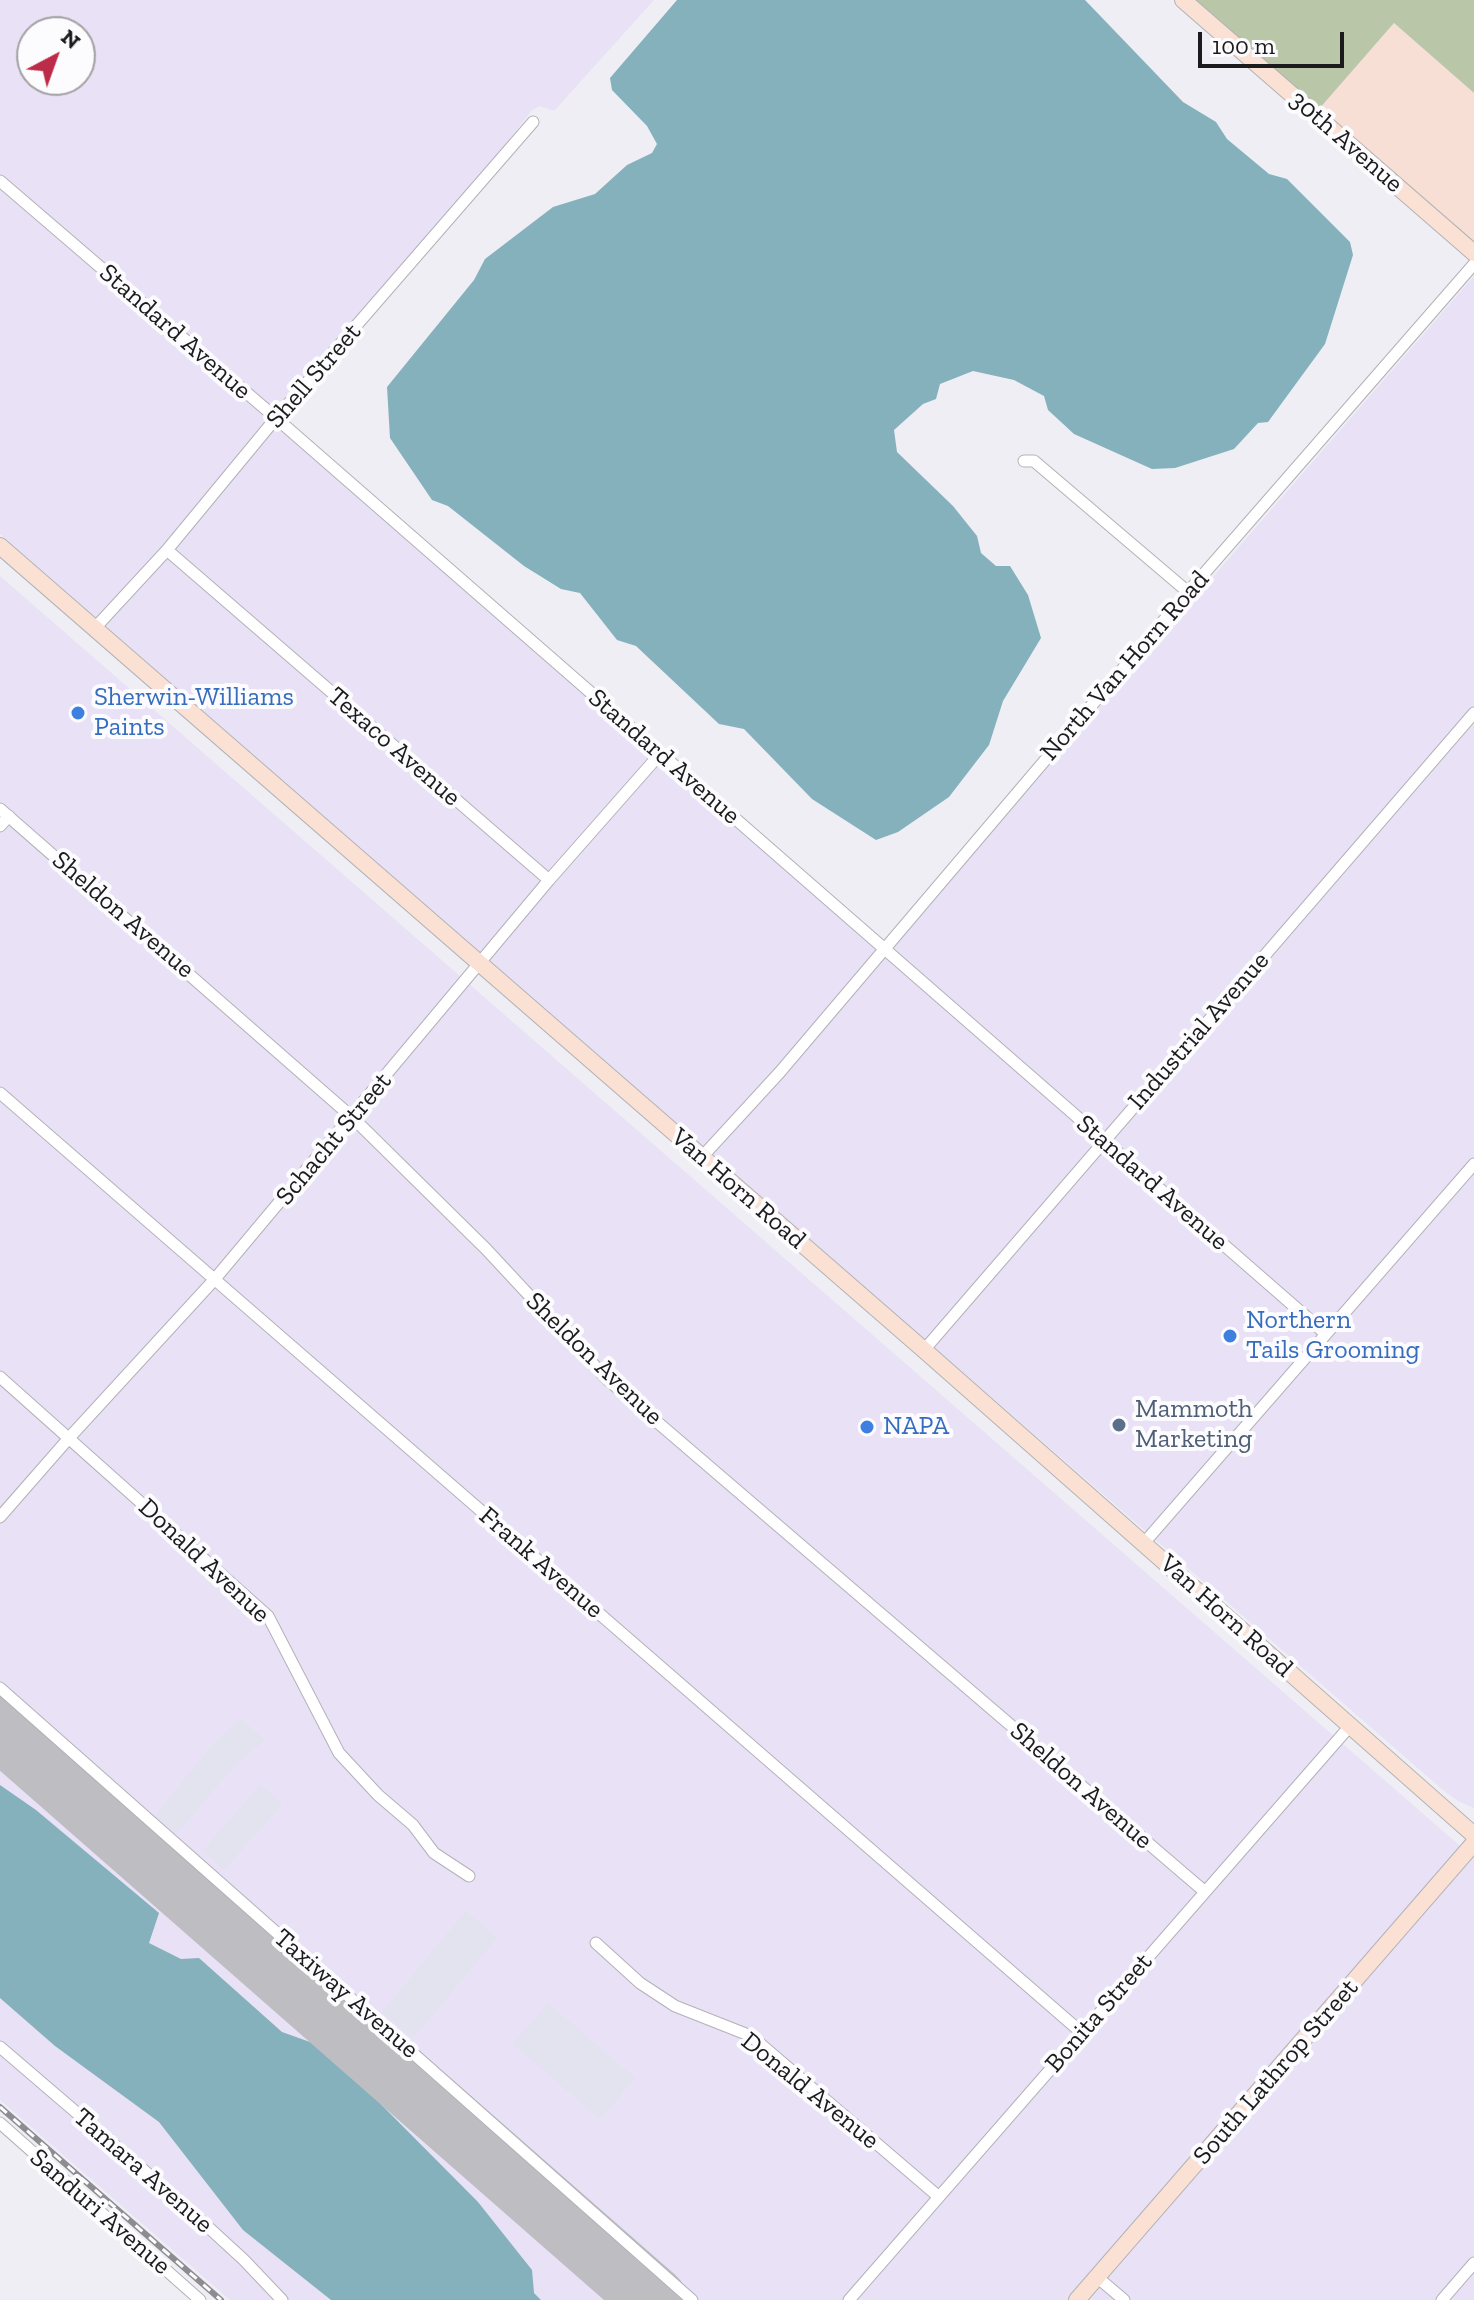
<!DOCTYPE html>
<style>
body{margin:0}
#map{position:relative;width:1474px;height:2300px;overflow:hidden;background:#eeeef4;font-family:"Zilla Slab",serif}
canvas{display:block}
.north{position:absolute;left:16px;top:16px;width:80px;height:80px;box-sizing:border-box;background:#fcfcfe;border:2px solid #a2a2a4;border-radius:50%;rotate:41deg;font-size:22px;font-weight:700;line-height:32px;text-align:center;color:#1b1b1d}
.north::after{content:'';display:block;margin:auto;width:28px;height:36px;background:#bc2b47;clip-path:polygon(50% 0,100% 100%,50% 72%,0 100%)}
.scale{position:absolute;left:1198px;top:32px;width:146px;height:36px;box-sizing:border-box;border:4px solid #1b1b1d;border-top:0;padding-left:10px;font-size:24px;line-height:28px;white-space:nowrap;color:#1b1b1d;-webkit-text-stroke:6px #fcfcfe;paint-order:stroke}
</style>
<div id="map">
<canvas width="1474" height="2300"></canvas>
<div class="north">N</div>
<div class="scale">100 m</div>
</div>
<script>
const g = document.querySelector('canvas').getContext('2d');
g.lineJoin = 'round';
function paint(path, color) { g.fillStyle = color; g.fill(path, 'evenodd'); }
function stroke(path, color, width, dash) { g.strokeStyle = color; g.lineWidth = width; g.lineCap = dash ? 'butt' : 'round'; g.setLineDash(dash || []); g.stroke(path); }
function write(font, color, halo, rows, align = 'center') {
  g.font = font + ' "Zilla Slab",serif'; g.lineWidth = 8; g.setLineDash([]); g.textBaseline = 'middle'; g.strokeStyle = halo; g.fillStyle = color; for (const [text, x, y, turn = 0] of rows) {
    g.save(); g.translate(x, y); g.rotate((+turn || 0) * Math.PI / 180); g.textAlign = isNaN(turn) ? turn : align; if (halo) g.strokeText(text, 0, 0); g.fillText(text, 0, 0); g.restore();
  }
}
const commercial = new Path2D(`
 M1394,23l80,70v150l-155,-134z`);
const industrial = new Path2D(`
 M0,0h654l-100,111 -14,-5 -8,4 -38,49 -227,259 617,538 590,-680v1532l-16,-7 -14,-10 -1444,-1257zM32,32h48v48h-48z
 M0,576l1474,1282v442h-1244l-230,-200z`);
const built = new Path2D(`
 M241,1719l24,21 -28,23 -61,71 -21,-18 59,-73z
 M260,1785l22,19 -58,66 -21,-19z
 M466,1911l31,27 -84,100 -31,-26z
 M548,2003l87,75 -35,41 -87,-75z`);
const green = new Path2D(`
 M1194,0h280v93l-80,-70 -75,86z`);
const water = new Path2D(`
 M677,0h408l98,102 33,20 11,17 42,35 18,5 63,63 3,13 -28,89 -57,78 -10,1 -24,26 -59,19 -23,1 -78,-35 -26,-24 -4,-14 -30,-16 -41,-9 -33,13 -4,15 -13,5 -29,26 3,22 56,54 24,30 4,17 15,13h14l18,29 13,43 -38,63 -14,44 -40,52 -51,35 -22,8 -64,-41 -68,-70 -25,-5 -83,-78 -19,-6 -37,-47 -19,-4 -37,-23 -76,-60 -16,-6 -42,-62 -3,-51 87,-107 11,-21 68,-52 42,-13 32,-29 25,-12 5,-9 -10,-18 -35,-36 -2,-12z
 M0,1785l36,25 123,103 -10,30 32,16 18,-1 83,74 42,15 154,155 54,68 2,23 7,7h-210l-88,-70 -84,-108 -104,-76 -55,-48z`);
const runway = new Path2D(`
 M0,1727l654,573`);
const street = new Path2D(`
 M0,181l276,237 1050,916
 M1024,461h10l154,131
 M167,550l382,330
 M94,629l73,-79 109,-132 257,-296
 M0,809l353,309 133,131 121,130 597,512
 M0,826l9,-10
 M0,1093l1082,940
 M701,1158l79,-86 408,-480 286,-328
 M924,1350l550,-637
 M0,1377l268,239 71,137 39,42 35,30 21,28 35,23
 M0,1517l69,-79 145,-158 335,-400 111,-126
 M1144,1543l330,-379
 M0,1688l692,612
 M596,1943l44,40 35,23 76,30 188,161
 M0,2047l183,157 61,56 38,40
 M0,2123l200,177
 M1097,2277l27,23
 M849,2300l501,-574
 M1442,2300l32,-37`);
const secondary = new Path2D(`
 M1183,0l291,253
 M0,546l924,804 550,485
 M1077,2300l397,-457`);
const rail = new Path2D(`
 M0,2107l221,193`);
const markers = [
 [78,713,8,"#3f7fe0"],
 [1230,1336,8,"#3f7fe0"],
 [1119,1425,8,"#5c6f8a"],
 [867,1427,8,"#3f7fe0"]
];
const streetNames = [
 ["30th Avenue",1346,142,41],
 ["Standard Avenue",175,332,41],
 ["Shell Street",314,376,-49],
 ["North Van Horn Road",1125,666,-49],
 ["Texaco Avenue",394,747,41],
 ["Standard Avenue",664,757,41],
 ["Sheldon Avenue",123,915,41],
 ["Industrial Avenue",1199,1031,-49],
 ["Schacht Street",334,1139,-50],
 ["Standard Avenue",1152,1183,41],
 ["Van Horn Road",738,1189,41],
 ["Sheldon Avenue",594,1359,44],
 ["Donald Avenue",204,1561,43],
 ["Frank Avenue",541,1563,41],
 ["Van Horn Road",1226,1616,42],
 ["Sheldon Avenue",1081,1786,41],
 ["Taxiway Avenue",346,1994,41],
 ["Bonita Street",1099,2013,-49],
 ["South Lathrop Street",1276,2072,-49],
 ["Donald Avenue",810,2091,39],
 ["Tamara Avenue",143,2171,41],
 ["Sanduri Avenue",100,2212,41]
];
const shopNames = [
 ["Sherwin-Williams",94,698],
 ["Paints",94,728],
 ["Northern",1246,1321],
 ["Tails Grooming",1246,1351],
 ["NAPA",883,1427]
];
const serviceNames = [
 ["Mammoth",1135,1410],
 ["Marketing",1135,1440]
];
paint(commercial, '#f7dfd5');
paint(industrial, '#e9e1f6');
paint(built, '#e3e3f0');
paint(green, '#bac6a8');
paint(water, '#84b1bc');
stroke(runway, '#bebec2', 66);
stroke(street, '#b2b2b7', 13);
stroke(secondary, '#b2b2b7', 18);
stroke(street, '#fff', 11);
stroke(secondary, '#fbe1d3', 16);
stroke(rail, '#8d8d91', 6);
stroke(rail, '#fcfcfe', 3, [9]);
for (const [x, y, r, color] of markers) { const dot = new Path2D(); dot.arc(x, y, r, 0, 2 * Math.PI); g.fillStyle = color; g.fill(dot); stroke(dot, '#fcfcfe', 3); }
write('26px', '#1b1b1d', '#fcfcfe', streetNames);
write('26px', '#366cbe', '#fcfcfe', shopNames, 'left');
write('26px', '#4e5e75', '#fcfcfe', serviceNames, 'left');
</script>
